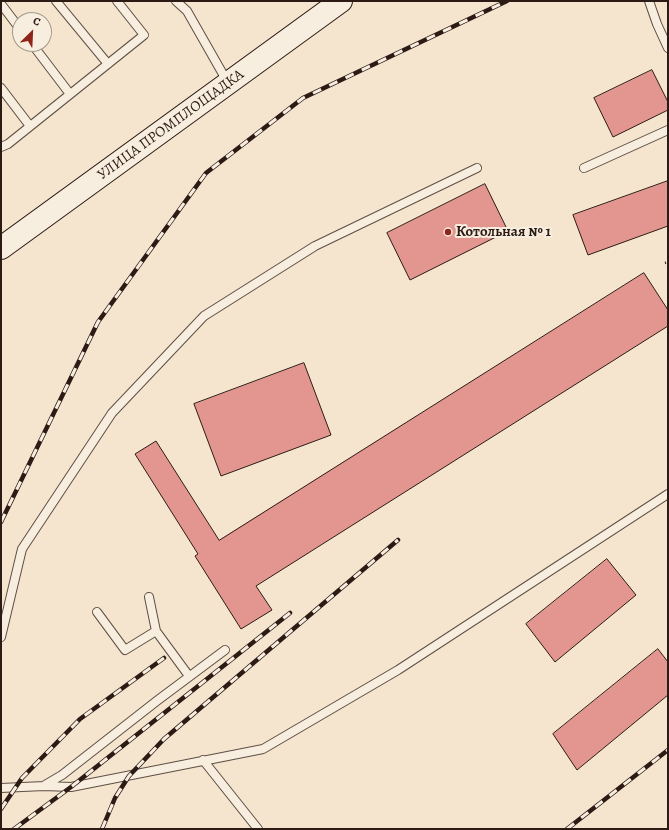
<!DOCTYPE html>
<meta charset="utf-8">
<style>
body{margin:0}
#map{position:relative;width:669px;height:830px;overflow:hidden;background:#f5e5ce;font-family:Alegreya,serif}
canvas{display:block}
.frame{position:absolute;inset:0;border:2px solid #2c1b15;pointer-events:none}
.north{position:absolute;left:12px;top:12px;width:40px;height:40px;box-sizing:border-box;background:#f8eedf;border:1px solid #a69a8e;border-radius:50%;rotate:24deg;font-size:11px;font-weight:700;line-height:16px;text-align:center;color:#2c1b15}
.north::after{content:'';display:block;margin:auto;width:14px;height:18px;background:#8f2418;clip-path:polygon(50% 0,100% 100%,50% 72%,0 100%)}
</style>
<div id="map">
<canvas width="669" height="830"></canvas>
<div class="frame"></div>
<div class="north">С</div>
</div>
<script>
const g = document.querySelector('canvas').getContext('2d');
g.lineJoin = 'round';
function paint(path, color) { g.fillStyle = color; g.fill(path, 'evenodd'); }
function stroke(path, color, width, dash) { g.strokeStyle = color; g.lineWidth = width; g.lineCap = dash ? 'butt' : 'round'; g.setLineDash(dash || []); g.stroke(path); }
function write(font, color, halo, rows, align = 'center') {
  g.font = font + ' Alegreya,serif'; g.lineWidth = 4; g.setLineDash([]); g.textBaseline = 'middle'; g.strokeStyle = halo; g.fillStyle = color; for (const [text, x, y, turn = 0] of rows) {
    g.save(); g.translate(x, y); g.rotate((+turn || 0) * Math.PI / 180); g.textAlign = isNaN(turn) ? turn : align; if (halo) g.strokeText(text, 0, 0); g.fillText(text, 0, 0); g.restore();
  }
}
const building = new Path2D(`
 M652,70l16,32v8l-55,27 -19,-39z
 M668,181v45l-80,29 -15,-40z
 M485,184l23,47 -98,49 -23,-47z
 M644,273l24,37v16l-412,260 16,24 -31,19 -46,-73 3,-2 -63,-100 21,-13 63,99z
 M304,363l27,72 -110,41 -27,-72z
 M607,559l29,36 -81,67 -29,-38z
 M658,649l10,13v33l-91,75 -24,-36z`);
const path = new Path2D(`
 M665,263l3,-1`);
const lane = new Path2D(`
 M56,1l52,63
 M176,1l11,10 41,72
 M649,1l8,23 11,24
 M1,4l19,25
 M32,44l38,50
 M1,88l29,38
 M1,147l7,-3 136,-109 -27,-34
 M584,168l84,-38
 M149,597l7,34 33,45
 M97,612l28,38 31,-19
 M1,637l21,-88 90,-136 92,-97 111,-70 162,-78
 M203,760l55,69
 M45,785l17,-10 96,-75 67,-50
 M1,788l43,-2 27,1 192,-38 135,-79 270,-176`);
const secondary = new Path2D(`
 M1,248l340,-247`);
const rail = new Path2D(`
 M1,522l97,-200 108,-149 97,-75 204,-97
 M1,809l21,-31 58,-59 84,-61
 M14,829l57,-42 219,-174
 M102,829l13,-31 14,-22 35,-37 234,-199
 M567,829l101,-79`);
const markers = [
 [448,232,4,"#8f2418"]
];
const streetNames = [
 ["УЛИЦА ПРОМПЛОЩАДКА",171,125,-36]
];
const poiNames = [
 ["Котольная № 1",456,232]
];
paint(building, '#e3968f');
stroke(building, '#2c1b15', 1);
stroke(lane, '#5e4e43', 10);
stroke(secondary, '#2c1b15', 24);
stroke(path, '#2c1b15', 2.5, [1, 2]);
stroke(lane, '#f8eedf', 8);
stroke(secondary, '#f8eedf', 22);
stroke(rail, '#2c1b15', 4.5);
stroke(rail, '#f8eedf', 3, [9]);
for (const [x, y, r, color] of markers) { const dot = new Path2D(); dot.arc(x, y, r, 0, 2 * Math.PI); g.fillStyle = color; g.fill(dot); stroke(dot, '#f8eedf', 1.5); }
write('15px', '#2c1b15', '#f8eedf', streetNames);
write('bold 15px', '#2c1b15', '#f8eedf', poiNames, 'left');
</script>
